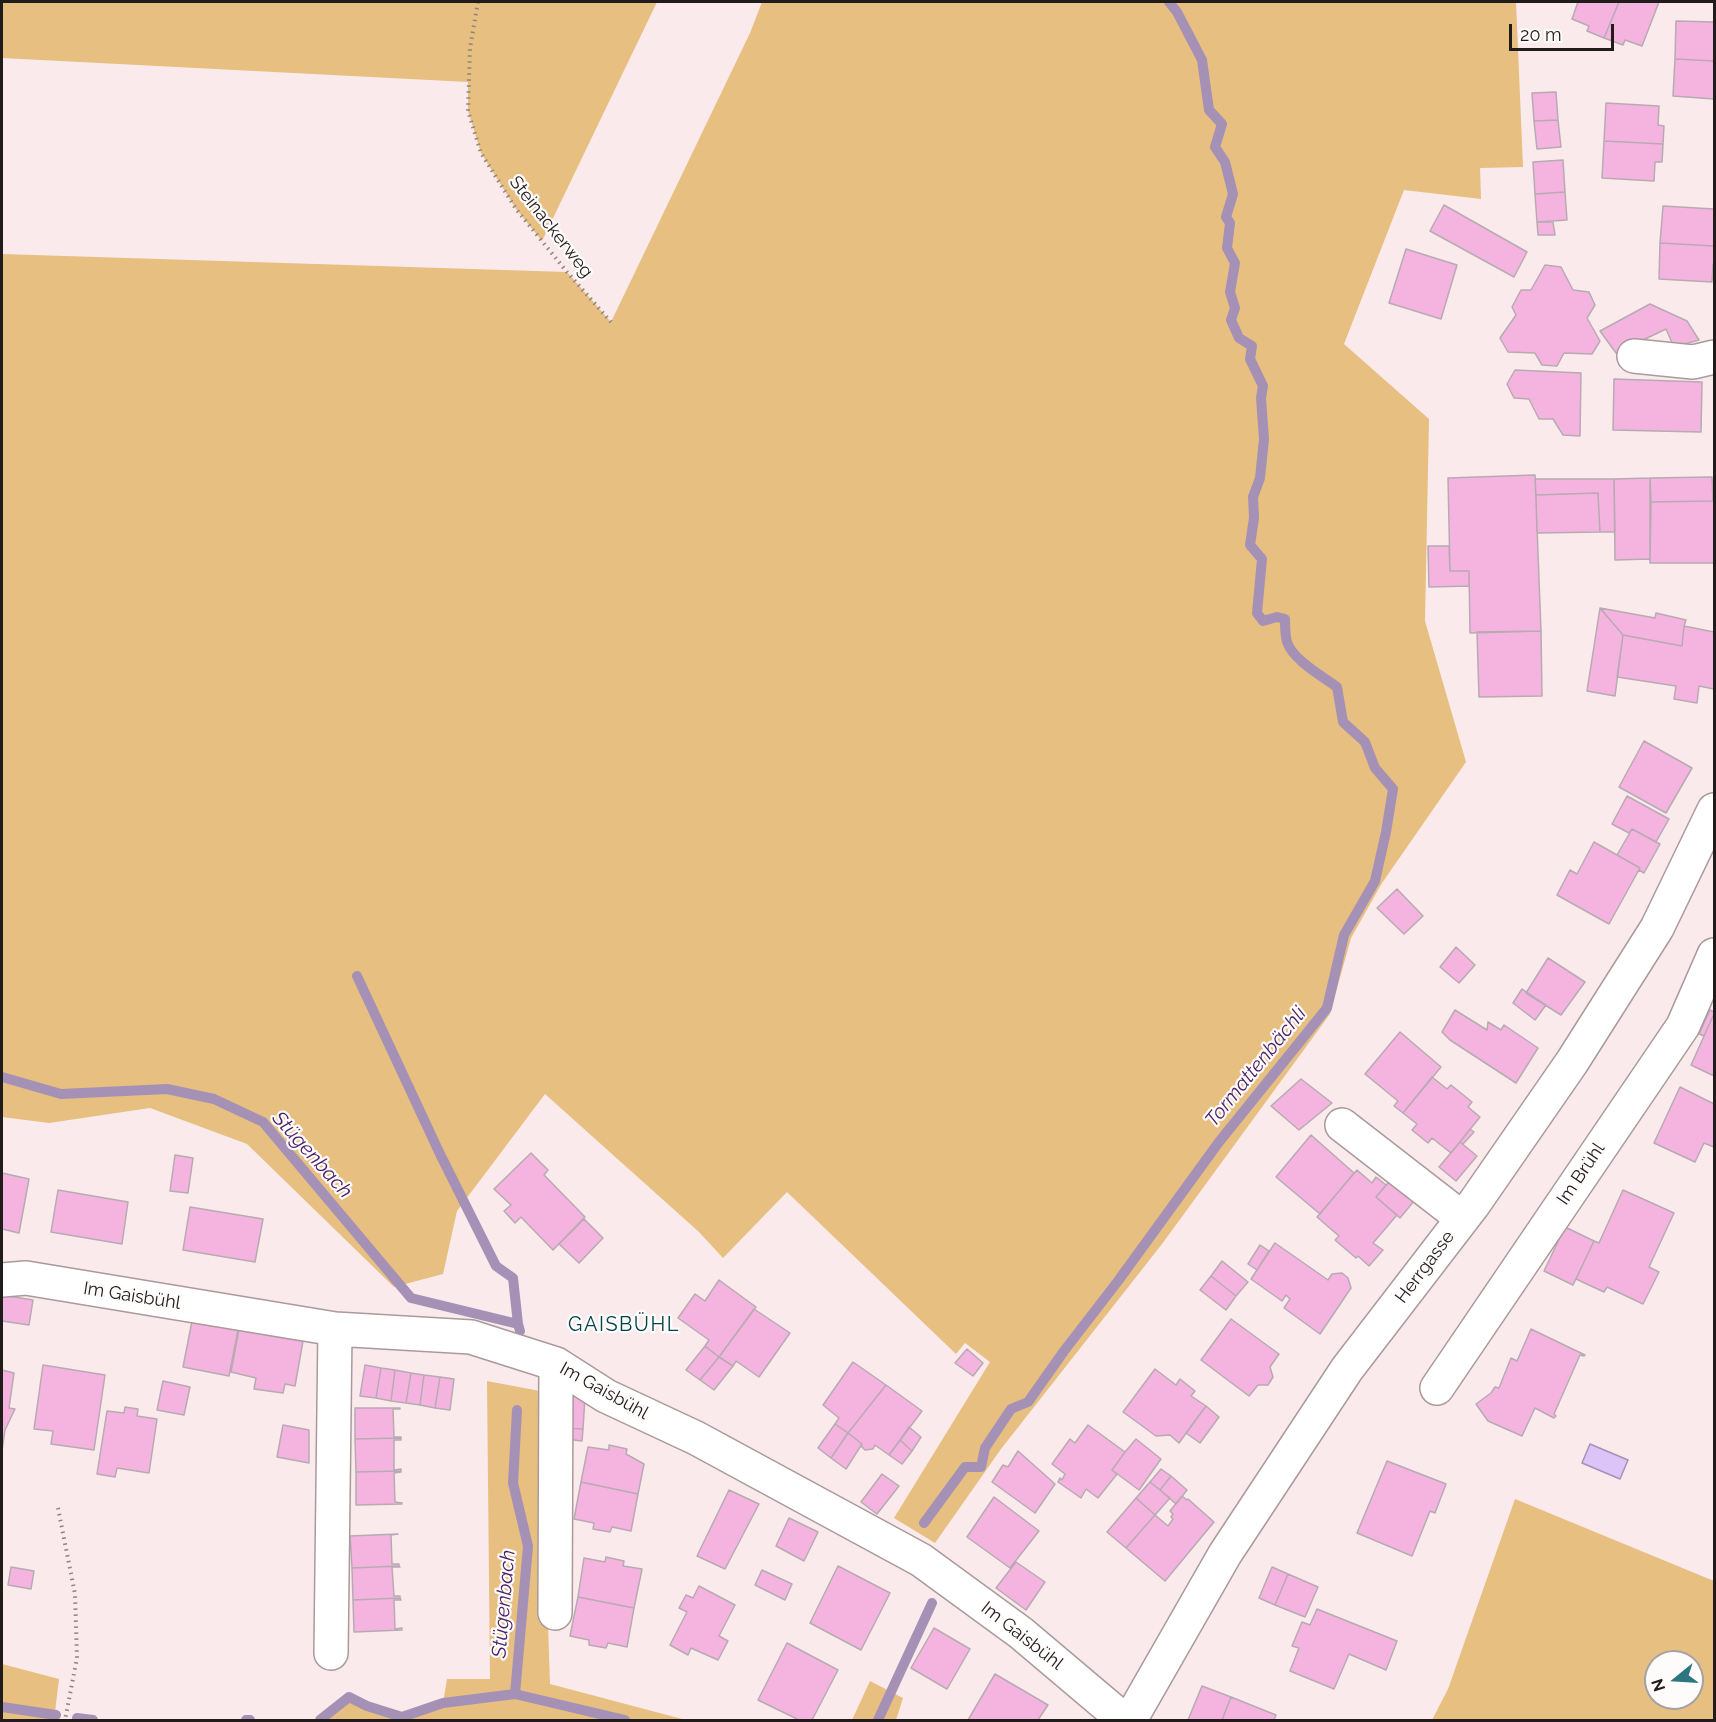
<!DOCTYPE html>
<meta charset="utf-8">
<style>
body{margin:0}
#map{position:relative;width:1716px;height:1722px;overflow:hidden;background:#faeaeb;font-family:Raleway,sans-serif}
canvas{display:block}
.frame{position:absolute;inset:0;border:3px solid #211b1b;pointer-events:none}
.north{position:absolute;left:1644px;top:1650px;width:60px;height:60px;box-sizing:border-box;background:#fefbfb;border:2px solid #a6a1a1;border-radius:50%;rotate:252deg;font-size:16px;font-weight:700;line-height:24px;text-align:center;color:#211b1b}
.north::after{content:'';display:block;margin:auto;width:21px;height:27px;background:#2d767f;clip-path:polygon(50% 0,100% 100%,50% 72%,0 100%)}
.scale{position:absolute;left:1509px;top:24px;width:105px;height:27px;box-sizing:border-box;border:3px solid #211b1b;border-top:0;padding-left:8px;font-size:18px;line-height:21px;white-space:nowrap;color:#211b1b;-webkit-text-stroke:4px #fefbfb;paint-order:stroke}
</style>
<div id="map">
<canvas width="1716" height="1722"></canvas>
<div class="frame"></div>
<div class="north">N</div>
<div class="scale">20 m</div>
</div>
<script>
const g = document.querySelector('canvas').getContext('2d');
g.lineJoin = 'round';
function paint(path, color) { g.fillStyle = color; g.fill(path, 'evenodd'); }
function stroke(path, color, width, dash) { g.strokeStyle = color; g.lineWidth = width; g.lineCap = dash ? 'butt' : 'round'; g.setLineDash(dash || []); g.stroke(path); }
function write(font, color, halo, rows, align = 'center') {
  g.font = font + ' Raleway,sans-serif'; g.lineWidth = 4.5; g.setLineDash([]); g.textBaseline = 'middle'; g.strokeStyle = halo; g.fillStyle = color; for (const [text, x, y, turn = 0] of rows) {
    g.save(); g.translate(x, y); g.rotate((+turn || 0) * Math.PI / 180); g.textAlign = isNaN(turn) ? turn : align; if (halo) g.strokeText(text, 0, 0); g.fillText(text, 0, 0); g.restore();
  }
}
const green = new Path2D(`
 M2,2h655l-115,239 -26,-32 -35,-56 -13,-42v-29l-466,-24z
 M762,2h754l7,165 -43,1 1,31 -77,-9 -60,154 85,75 -4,202 41,141 -84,121 -31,55 -21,76 -168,230 -161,205 -66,94 -41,-25 96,-156 -25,-19 -9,11 -169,-162 -64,66 -24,-26 -154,-138 -88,117 -14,63 -49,13 -147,-143 -97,-36 -101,15 -47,-6v-863l565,18 44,50 139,-289z
 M487,1381l53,10 10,293 136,36h-366l29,-23 18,9 35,11 41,-14 4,-24h43z
 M1515,1499l199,82v139h-282l16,-31zM1656,1662h36v36h-36z
 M2,1664l57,15 -5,41h-52z
 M870,1681l33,17 -7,22h-44z`);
const water = new Path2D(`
 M1590,1444l38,16 -8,19 -38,-16z`);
const stream = new Path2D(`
 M357,976l83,178 56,112 17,12 5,46
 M2,1077l59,17 106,-5 47,10 49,23 148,176 107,26 2,7
 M924,1523l41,-56h16l4,-19 26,-39 17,-7 36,-51 54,-70 101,-139 108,-134 17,-73 31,-54 11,-49 7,-43 -18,-21 -10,-26 -22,-20 -6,-35c-15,-11 -44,-27 -50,-45 -2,-7 -2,-16 -2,-23l-8,-2 -14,4 -6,-8 5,-54 -12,-14 4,-27 -1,-21 7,-19 4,-39 -3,-41 2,-12 -13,-27 2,-13 -13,-8 -8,-18 4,-12 -5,-16 5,-29 -8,-15 3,-25 -4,-6 7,-23 -8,-32 -10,-15 7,-23 -13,-14 -7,-50 -25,-48 -8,-10
 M515,1694l13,-148 -15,-63 4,-73
 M2,1707l54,8
 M77,1718l16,2
 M246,1720h4
 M320,1720l29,-23 18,9 35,11 41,-14 72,-9 110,26
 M878,1720l54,-117`);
const building = new Path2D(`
 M1578,2h41l-15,36 -17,-7 2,-5 -17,-7z
 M1619,2h40l-17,44 -17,-6 -2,5 -19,-7z
 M1676,21l38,1v39l-39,-2z
 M1675,59l39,2v38l-41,-3z
 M1556,92l2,28 -24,1 -2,-28z
 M1606,103l53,3 -1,19 6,1 -1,18 -59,-3z
 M1558,120l3,27 -24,2 -3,-28z
 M1604,141l59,3 -1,18h-7l-1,19 -52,-3z
 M1563,160l2,32 -30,2 -2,-32z
 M1565,192l2,28 -30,2 -2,-28z
 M1444,205l83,47 -13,25 -84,-46z
 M1663,206l51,3v37l-54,-3z
 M1537,222h16l2,13h-17z
 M1660,243l54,3v19l-1,-1 -1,18 -53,-3z
 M1406,249l51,16 -16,54 -52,-16z
 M1545,265l16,2 12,23 16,2 6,13 -8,13 13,23 -8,13 -28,-1 -7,13 -15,-1 -7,-12 -27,-1 -8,-14 16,-23 -4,-8 9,-17h10z
 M1650,304l37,17 12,19 -25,7 -8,-18 -50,24 -16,-22z
 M1515,370l66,3 -1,63 -17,-1 -10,-16h-14l-10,-20 -15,-1 -7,-14z
 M1614,379l88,3 -1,50 -88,-2z
 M1535,475l6,156 -71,2 -1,-62h-19l-2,-93z
 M1712,477l1,24 -62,1 -1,-24z
 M1650,478v81l-35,1 -1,-81z
 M1535,479h79l1,53h-15l-2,-39 -62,2z
 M1598,493l2,39 -63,1 -1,-38z
 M1713,501h1v62h-64l1,-61z
 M1428,546h21l1,25h19v15l-40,1z
 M1600,608l23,27 -8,61 -28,-5z
 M1600,608l55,10 1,-5 30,7 -2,6 -2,20 -59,-11z
 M1684,626l30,6v57l-15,-3 -2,17 -23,-4 2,-13 -59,-9 6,-42 59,11z
 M1541,631l1,65 -63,1 -2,-65z
 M1644,741l48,27 -26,45 -47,-26z
 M1627,796l42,23 -13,23 -24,-13 -3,4 -17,-9z
 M1632,829l28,15 -16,29 -5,-3 1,-2 -23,-13z
 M1594,842l46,26 -31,56 -52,-29 13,-25 7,4z
 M1397,889l26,27 -19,18 -27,-26z
 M1456,947l19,18 -16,18 -19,-16z
 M1548,958l37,24 -24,33 -35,-22z
 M1522,989l24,16 -11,15 -22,-17z
 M1455,1010l32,20 1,-8 13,8 3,-5 34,23 -22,35 -66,-43 -8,-8z
 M1710,1010l4,2v2l-10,22 -5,-2z
 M1714,1014v62l-23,-11z
 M1400,1032l41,35 -38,46 -9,-7 4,-5 -33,-27z
 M1432,1077l15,12 4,-4 21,17 -4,5 12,10 -29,36 -19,-15 -4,5 -16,-13 5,-6 -14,-11z
 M1301,1079l31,24 -33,27 -28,-24z
 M1680,1087l34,17v43l-10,-4 -9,19 -41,-19z
 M1470,1129l4,3 -11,12 -3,-2z
 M1311,1135l43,38 -34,41 -44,-37z
 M1460,1142l17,14 -21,25 -17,-14z
 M531,1153l17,17 -4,5 41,42 -32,33 -32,-33 -6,6 -11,-12 7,-6 -17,-16z
 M175,1155l18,3 -5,35 -18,-2z
 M1357,1170l15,13 4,-6 10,8 -10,12 21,18 -24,28 10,7 -14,16 -11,-10 -2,2 -21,-18 4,-4 -22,-19z
 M2,1173l27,6 -10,54 -17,-4z
 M1395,1175l24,20 -19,23 -24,-21z
 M58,1190l70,12 -6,42 -71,-12z
 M1623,1190l51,23 -25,54 10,5 -16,32 -36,-17 -3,5 -28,-13 18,-38 5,2z
 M190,1207l73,12 -8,43 -72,-12z
 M584,1219l19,19 -24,25 -20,-19z
 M1565,1227l29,14 -21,44 -29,-14z
 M1275,1243l53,37 4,-6 10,-1 6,5 3,10 -31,46 -36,-26 6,-9 -4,-4 -4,6 -31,-22z
 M1260,1245l9,6 -12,19 -9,-6z
 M1222,1261l26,21 -12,14 -25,-20z
 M1211,1276l25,20 -10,14 -26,-20z
 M719,1280l37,27 -37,50 -14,-11 4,-6 -31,-22 17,-24 10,7z
 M2,1295l31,5 -4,25 -27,-4z
 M754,1309l36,24 -31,44 -23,-16 -3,5 -14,-9z
 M194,1311l46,9 -11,56 -46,-9z
 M1231,1319l48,35 -9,13 3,10 -5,8h-10l-9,11 -48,-36z
 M239,1329l64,12 -8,45 -10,-2 -2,9 -29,-4 2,-11 -25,-6z
 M1531,1329l54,26 -1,1 -4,-1 -26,59 2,2 -2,2 -19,-10 -13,28 -34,-15 -12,-17 15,-11 4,-6 4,1 12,-30 6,3z
 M705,1346l14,11 -19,23 -14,-10z
 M967,1349l16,14 -10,13 -18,-13z
 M719,1357l14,9 -19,24 -14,-10z
 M853,1362l33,23 -38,48 -13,-9 4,-6 -16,-13z
 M43,1365l62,10 -11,75 -43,-6 2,-13 -19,-2z
 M365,1365l16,3 -5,30 -16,-2z
 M381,1368l14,2 -4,31 -15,-3z
 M1155,1369l21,16 4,-6 15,12 -4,5 15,10 -27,37 -9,-8 -14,1 -33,-24z
 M2,1370l12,3 -5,35 6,1 -10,21 -3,21z
 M395,1370l16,3 -5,30 -15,-2z
 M411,1373l13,2 -4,30 -14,-2z
 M424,1375l16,2 -5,31 -15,-3z
 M440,1377l14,2 -4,31 -15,-2z
 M163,1381l27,6 -6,28 -27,-5z
 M886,1385l36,26 -33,44 -14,-10 -2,4 -8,1 -4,-4 1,-2 -14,-11z
 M567,1396l18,1 -2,32 -18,-1z
 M1206,1406l13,11 -19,26 -14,-10z
 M125,1407l13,2 -1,7 20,3 -8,54 -32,-5 -2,9 -18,-3 10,-63 17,2z
 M355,1408h45v1h-7l1,28h7v1l-46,1z
 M835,1424l13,9 -17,25 -13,-10z
 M283,1425l26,5v33l-32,-6z
 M1088,1425l37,27 -13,18 5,4 -19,24 -12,-9 -5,9 -23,-16 2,-4 2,2 3,-6 -13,-10 18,-25 5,4z
 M909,1427l12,10 -9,14 -12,-11z
 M565,1428l18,1 -1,12 -17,-2z
 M848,1433l14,11 -16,25 -15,-11z
 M401,1438v2h-7v30l7,-1v2l-45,1 -1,-33z
 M1136,1439l25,20 -22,31 -27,-20 13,-18z
 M900,1440l12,11 -10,13 -13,-9z
 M609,1445l18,4 -1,5 18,10 -6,30 -57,-12 7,-35 21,3z
 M1018,1451l37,33 -20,29 -43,-31 11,-17 5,2z
 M1387,1461l59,23 -11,29 -5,-2 -18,45 -55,-23z
 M1161,1469l10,7 -11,14 -10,-8z
 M401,1471v1l-7,1 1,29 7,1v1l-46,1v-33z
 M882,1474l17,12 -22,28 -16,-12z
 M1171,1476l16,14 -11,14 -16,-14z
 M581,1482l57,12 -7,37 -19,-4 -2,5 -17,-3 1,-6 -20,-4z
 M1150,1482l20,16 -15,17 -19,-17z
 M729,1490l30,14 -34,65 -28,-13z
 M1182,1496l5,4 1,-1 26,23 -49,59 -39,-33 29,-33 13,11 5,-7 -2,-2 2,-3 -3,-3z
 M994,1497l45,34 -29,37 -43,-31z
 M1136,1498l19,17 -29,33 -19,-16z
 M789,1518l29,14 -14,29 -28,-15z
 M398,1534l-7,1 1,29h7v2l-47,2 -2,-32z
 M606,1557l18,4 -1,5 19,3 -8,39 -56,-11 6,-39 21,4z
 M1016,1562l29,20 -19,28 -30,-22z
 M399,1566l1,1h-8l2,29h6v2l-47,2 -1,-32z
 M838,1566l52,27 -29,57 -51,-27z
 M11,1567l23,4 -3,18 -23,-4z
 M1272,1567l16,7 -13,31 -16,-7z
 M762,1570l30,14 -7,16 -30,-15z
 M1288,1574l30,13 -13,30 -30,-12z
 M699,1586l36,19 -16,31 9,5 -10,19 -27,-12 -3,7 -18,-10 17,-33 -8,-4 7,-13 7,3z
 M578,1597l56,11 -7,39 -19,-4 -2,5 -17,-3v-5l-19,-4z
 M400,1598l1,2h-7l1,29 7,-1v2l-48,2 -1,-32z
 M1317,1609l80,32 -11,29 -37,-16 -15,35 -44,-18 9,-23 -7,-2 10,-24 8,3z
 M934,1628l36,21 -23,40 -36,-21z
 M787,1643l51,27 -26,50h-13l-41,-20z
 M995,1674l53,31 -10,15h-70z
 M1202,1686l29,11 -9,23h-34z
 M1231,1697l45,18 -2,5h-52z`);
const path = new Path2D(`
 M478,2l-8,46 -2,63 13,42 35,56 51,63 44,50
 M58,1508l17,86 2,64 -12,62`);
const minor = new Path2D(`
 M1634,356l59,6 21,-5
 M1342,1125l120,93
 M2,1280l24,-2 309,51 136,8 85,27 50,32 90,42 225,122 100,73 103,87
 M1437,1388l246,-362 31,-71
 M555,1613l1,-249
 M331,1653l4,-324
 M1130,1720l95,-166 122,-185 126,-164 99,-143 85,-134 57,-118`);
const streetNames = [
 ["Steinackerweg",551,227,52],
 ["Im Brühl",1581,1174,-56],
 ["Herrgasse",1425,1267,-53],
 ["Im Gaisbühl",132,1296,9],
 ["Im Gaisbühl",604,1391,29],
 ["Im Gaisbühl",1022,1636,38]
];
const waterNames = [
 ["Tormattenbächli",1256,1067,-51],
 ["Stügenbach",312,1155,48],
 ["Stügenbach",504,1604,-85]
];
const neighbourhoodNames = [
 ["GAISBÜHL",624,1325]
];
paint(green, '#e7bf81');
paint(water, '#ddc4f8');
stroke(water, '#a591b6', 1.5);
stroke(stream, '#a591b6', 10);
paint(building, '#f5b4e0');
stroke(building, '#b7aab2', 1.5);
stroke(minor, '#aa9a9c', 36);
stroke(path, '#8f8484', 4, [1.5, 4.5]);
stroke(minor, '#fff', 33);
write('18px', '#211b1b', '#fefbfb', streetNames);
write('italic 20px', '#49216b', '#fefbfb', waterNames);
g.letterSpacing = '1.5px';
write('20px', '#01434b', '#fefbfb', neighbourhoodNames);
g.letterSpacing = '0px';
</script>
